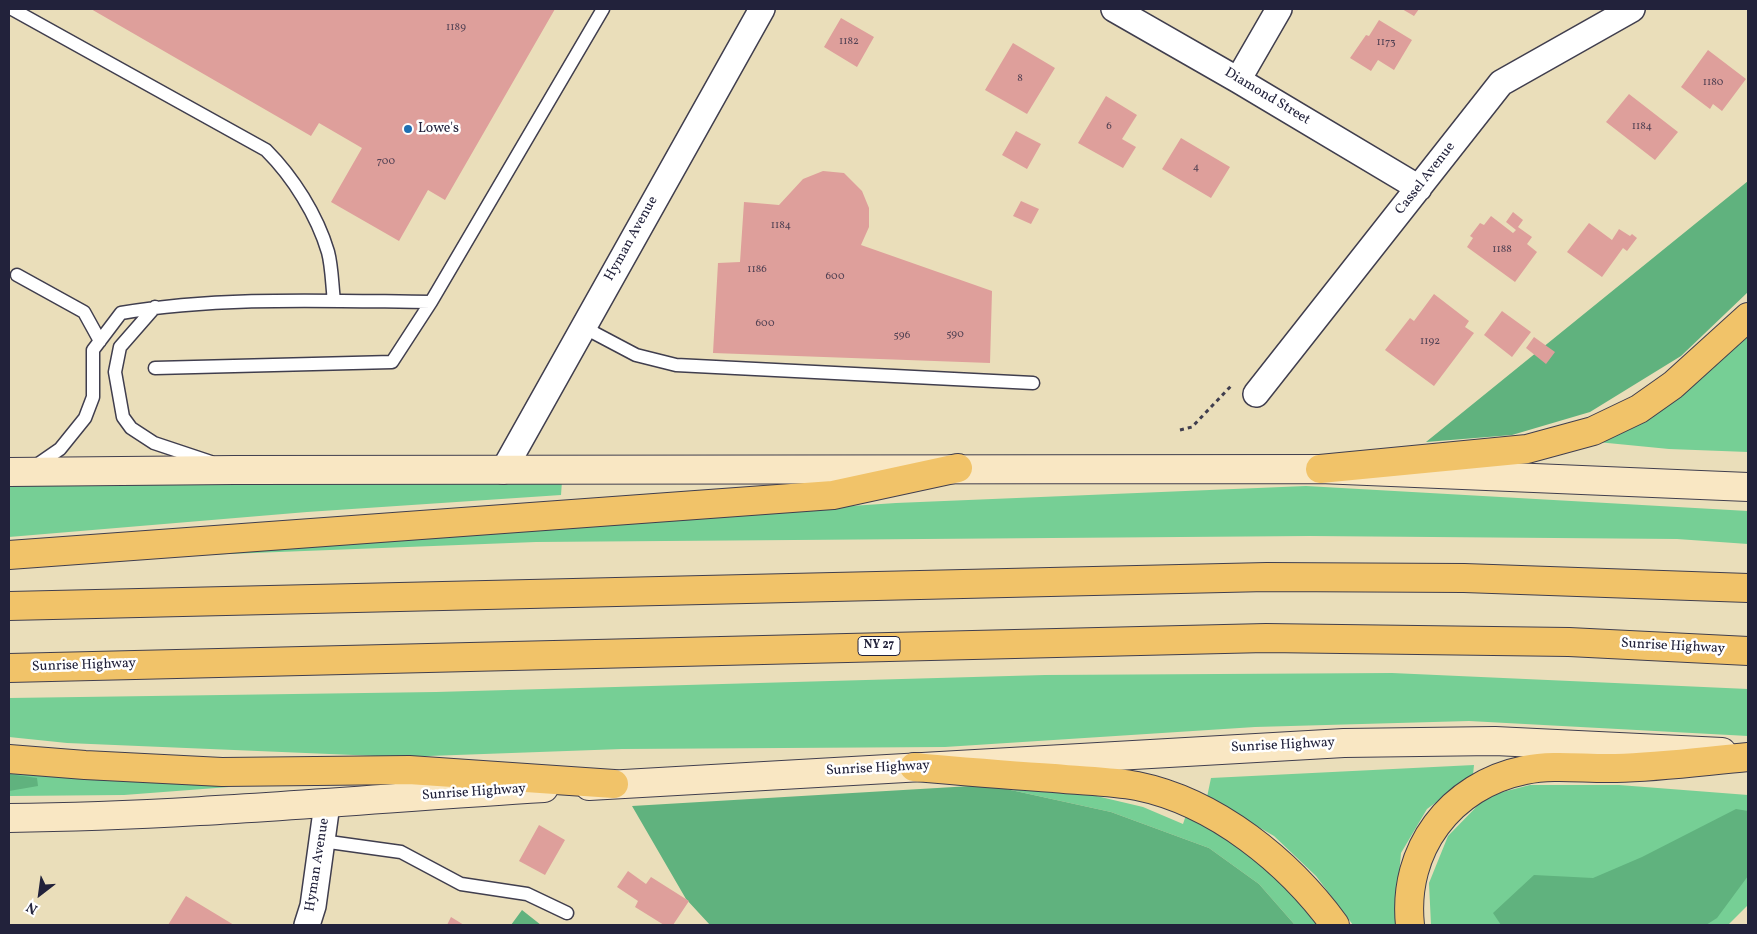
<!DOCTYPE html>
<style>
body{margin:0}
#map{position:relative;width:1757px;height:934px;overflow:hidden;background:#eadeba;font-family:Vollkorn,serif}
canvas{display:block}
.frame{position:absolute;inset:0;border:10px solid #22223b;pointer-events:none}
.north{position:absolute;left:15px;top:869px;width:50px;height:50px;-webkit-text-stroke:4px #fff;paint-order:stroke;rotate:210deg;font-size:14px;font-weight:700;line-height:20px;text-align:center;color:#22223b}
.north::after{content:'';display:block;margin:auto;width:18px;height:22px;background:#22223b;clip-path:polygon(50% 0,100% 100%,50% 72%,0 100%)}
</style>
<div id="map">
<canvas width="1757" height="934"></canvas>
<div class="frame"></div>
<div class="north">N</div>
</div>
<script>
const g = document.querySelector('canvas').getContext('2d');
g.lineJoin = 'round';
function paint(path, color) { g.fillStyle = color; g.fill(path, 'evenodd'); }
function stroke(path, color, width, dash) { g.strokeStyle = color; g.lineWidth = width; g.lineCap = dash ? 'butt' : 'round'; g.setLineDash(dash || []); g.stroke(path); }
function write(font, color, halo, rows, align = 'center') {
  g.font = font + ' Vollkorn,serif'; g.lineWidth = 5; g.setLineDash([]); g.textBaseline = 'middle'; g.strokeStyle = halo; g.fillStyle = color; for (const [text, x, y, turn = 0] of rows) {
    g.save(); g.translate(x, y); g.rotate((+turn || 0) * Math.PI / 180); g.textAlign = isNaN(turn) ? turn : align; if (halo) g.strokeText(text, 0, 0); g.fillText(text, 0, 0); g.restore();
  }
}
const green = new Path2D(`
 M1748,330v122l-79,-3 -92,-9z
 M562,481l-1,14 -254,17 -298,25v-55z
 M1306,486l442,25v33l-71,-5 -367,-3 -774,6 -386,15 384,-30 362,-24z
 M1392,673l356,16v47l-279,-15 -214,6 -310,20 -323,2 -221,8 -334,-14 -58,-6v-39l427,-6 609,-17z
 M1474,765l-1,10 -46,34 -26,44 -6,67 2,5h-44l-37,-49 -42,-40 -67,-39 4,-19z
 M9,767l220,20 -105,8 -115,1z
 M988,785h62l93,22 40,17 4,-12 59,35 55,54 17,24h-23l-36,-41 -50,-36 -98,-36z
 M1530,785h89l129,10v110l-20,20h-297l-2,-42 19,-47 39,-40z`);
const forest = new Path2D(`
 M1748,181v111l-67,64 -91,56 -78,23 -86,7z
 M9,774l28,4 1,8 -29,5z
 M988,785l123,27 98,36 50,36 36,41h-585l-24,-26 -54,-93z
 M1736,809l12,2v65l-31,42 -11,7h-205l-8,-12 41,-38 59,3 49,-21z
 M522,910l19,15h-30z`);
const building = new Path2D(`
 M91,9h464l-110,191 -17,-10 -29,51 -68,-39 31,-54 -43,-25 -8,13z
 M1402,9h17l-5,7z
 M841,18l33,19 -17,30 -33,-20z
 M1379,20l33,20 -18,30 -16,-10 -7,11 -21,-13 16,-23 3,1z
 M1013,43l42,25 -28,46 -42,-24z
 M1708,50l38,29 -24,32 -9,-7 -3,5 -29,-22z
 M1629,94l49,38 -23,28 -49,-38z
 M1106,96l31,19 -15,24 14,8 -13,21 -45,-25z
 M1016,131l25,13 -14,25 -25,-14z
 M1181,138l49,29 -19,31 -49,-29z
 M823,171l21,2 18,18 7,17v19l-8,18 131,46 -2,72 -277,-10 5,-90 22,-1 4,-60 35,3 24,-26z
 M1021,201l18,8 -8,15 -18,-8z
 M1513,212l10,8 -5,7 14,10 -5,7 10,8 -22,30 -48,-35 6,-9 -3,-2 10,-13 4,2 7,-9 22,17 3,-3 -10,-8z
 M1589,223l23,17 7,-11 11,7 2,-2 5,4 -10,13 -4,-3 -21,29 -35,-25z
 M1434,294l35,27 -4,6 9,6 -40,53 -49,-36 25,-32 4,3z
 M1502,311l29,21 -19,25 -28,-22z
 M1534,337l21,15 -9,12 -20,-16z
 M539,825l26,15 -20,35 -26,-14z
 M628,871l18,13 5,-7 38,24 -16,24h-9l-29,-18 3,-6 -21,-14z
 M186,896l48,29h-66z
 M451,917l13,8h-17z`);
const path = new Path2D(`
 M1180,430l12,-3 39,-41`);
const service = new Path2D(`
 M12,9l254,141c27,27 51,65 62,102 4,15 4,33 6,49
 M17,275l67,37 16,29
 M155,307l-35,40 -5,25 8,45 8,11 23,15 57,19
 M583,327l53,28 40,10 357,18
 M155,368l237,-6 39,-60
 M34,467l26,-18 25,-31 8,-21v-47l28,-37c99,-17 209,-12 310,-11l172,-293
 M322,841l79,11 60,32 66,10 40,19`);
const minor = new Path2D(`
 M1114,9l124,71 181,108
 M1238,80l41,-71
 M1256,394l245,-311 131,-74
 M503,471l259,-462
 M307,925l6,-19 14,-102`);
const secondary = new Path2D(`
 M9,472l225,-2 1086,-1 428,18
 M589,786l755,-43 151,-2 227,11
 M9,818c179,-2 356,-19 535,-30`);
const motorway = new Path2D(`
 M1320,469l207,-20 66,-18 46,-22 34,-24 75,-68
 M9,555l824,-60 125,-27
 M9,606l1258,-29 197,1 284,10
 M9,668l1257,-30 303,4 179,9
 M9,759l76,6 137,7 187,-2 205,14
 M914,767c47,4 93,8 140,11 28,3 56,3 83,8 79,16 152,76 198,139
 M1410,925c-8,-75 40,-140 115,-155 30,-6 60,-1 91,-2 44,-1 88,-7 132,-11`);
const markers = [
 [408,129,5,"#1f6fb2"]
];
const numberNames = [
 ["1189",456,28],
 ["1182",849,42],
 ["1173",1386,43],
 ["8",1020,79],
 ["1180",1713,83],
 ["6",1109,127],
 ["1184",1642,127],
 ["700",386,162],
 ["4",1196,168],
 ["1184",781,226],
 ["1188",1502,250],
 ["1186",757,270],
 ["600",835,277],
 ["600",765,324],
 ["590",955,335],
 ["596",902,336],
 ["1192",1430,342]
];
const shields = [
 [879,646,42]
];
const shieldNames = [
 ["NY 27",879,646]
];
const streetNames = [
 ["Diamond Street",1267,97,31],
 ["Cassel Avenue",1426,179,-52],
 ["Hyman Avenue",632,239,-61],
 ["Sunrise Highway",1673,647,3],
 ["Sunrise Highway",84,666,-2],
 ["Sunrise Highway",1283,746,-3],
 ["Sunrise Highway",878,769,-3],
 ["Sunrise Highway",474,793,-4],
 ["Hyman Avenue",318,865,-81]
];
const poiNames = [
 ["Lowe's",418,129]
];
paint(green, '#76cf95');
paint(forest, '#60b27e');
paint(building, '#de9f9b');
stroke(service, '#403e4e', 15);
stroke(minor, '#403e4e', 28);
stroke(secondary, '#403e4e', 30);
stroke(motorway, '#403e4e', 30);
stroke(path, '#403e4e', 3, [4, 4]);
stroke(service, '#fff', 12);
stroke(minor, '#fff', 25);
stroke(secondary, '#f9e7c3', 28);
stroke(motorway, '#f1c369', 28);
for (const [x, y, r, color] of markers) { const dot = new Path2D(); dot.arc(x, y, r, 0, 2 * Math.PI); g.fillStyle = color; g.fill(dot); stroke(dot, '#fff', 2); }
write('11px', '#514153', null, numberNames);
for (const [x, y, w] of shields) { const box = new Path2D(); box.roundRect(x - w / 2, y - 9.5, w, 19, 4); g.fillStyle = '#fff'; g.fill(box); stroke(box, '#22223b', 1); }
write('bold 12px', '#22223b', null, shieldNames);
write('14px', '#22223b', '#fff', streetNames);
write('14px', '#22223b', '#fff', poiNames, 'left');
</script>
